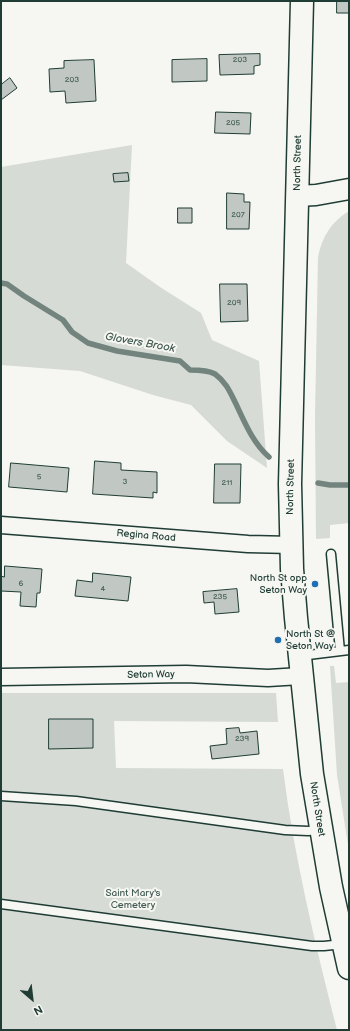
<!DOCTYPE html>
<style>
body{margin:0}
#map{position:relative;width:350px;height:1031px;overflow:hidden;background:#f6f6f2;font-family:"Balsamiq Sans",sans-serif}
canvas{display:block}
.frame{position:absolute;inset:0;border:2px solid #1f3d34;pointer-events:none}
.north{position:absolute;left:12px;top:979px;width:40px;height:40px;-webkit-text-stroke:3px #f6f6f2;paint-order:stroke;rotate:152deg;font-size:11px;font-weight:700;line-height:16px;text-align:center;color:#1f3d34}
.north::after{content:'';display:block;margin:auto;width:14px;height:18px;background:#1f3d34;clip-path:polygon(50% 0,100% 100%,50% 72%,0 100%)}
</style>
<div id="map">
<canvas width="350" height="1031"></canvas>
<div class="frame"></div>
<div class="north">N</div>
</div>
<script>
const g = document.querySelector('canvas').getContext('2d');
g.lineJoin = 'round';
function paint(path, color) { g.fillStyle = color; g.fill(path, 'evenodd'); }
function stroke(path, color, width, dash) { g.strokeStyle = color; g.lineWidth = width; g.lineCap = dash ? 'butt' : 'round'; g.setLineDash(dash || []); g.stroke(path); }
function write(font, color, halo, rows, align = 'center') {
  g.font = font + ' "Balsamiq Sans",sans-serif'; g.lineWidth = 4; g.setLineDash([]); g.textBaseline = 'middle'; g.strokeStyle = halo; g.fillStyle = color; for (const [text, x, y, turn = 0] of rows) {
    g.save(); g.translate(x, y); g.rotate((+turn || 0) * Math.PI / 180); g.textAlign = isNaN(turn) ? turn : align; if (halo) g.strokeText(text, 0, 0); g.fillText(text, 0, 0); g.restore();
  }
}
const green = new Path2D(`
 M132,145l-6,118 34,24 41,26 11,27 47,21 8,107 -40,-27 -36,-36 -38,-10 -73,-24 -79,-6v-198z
 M349,211v312l-19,2v13l-14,1 -1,-123 3,-159c4,-20 13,-35 31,-46z
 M330,666h4l2,17 13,-1v169l-12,-76z
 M1,693h275l2,29 -164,-1 2,47 167,1c11,88 32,174 54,261h-336z`);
const stream = new Path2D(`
 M1,283l6,1 17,12 39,24 9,12 16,11 29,8 63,10 10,9c8,0 18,0 25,4 11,8 15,18 21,30 9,19 17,39 33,53
 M318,483l12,2h19`);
const building = new Path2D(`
 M337,1h12v12h-12z
 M260,54v11l-6,1v8l-34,1 -1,-20z
 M207,59v22l-35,1v-22z
 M94,60l2,41 -30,2 -1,-12 -15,1 -1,-23 15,-1v-7z
 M10,78l7,10 -16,12v-15z
 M216,112l35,1 -1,21 -35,-1z
 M128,173l1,8 -15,1 -1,-8z
 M227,193l17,1v8h6l-1,27h-22z
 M178,208h14v15h-14z
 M220,284h27l1,37 -27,1z
 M95,461l26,2v7l36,2v21l-4,-1v6l-60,-4z
 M11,463l58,5 -2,24 -58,-5z
 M215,464h26l-1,39h-26z
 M5,566l37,3 -2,24h-3l-1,14 -16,-1 1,-14 -20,-1v-15l3,1z
 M93,573l38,4 -3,24 -53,-5 2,-16 15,2z
 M237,589l2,23 -24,2 -1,-12 -10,1 -1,-11z
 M49,719h44v29l-44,1z
 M239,728l1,5 17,-2 2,23 -47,5 -2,-13 17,-2 -1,-15z`);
const service = new Path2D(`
 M331,554l9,97
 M300,656l49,-6
 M1,796l75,5 209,29 23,1 12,-1
 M1,904l311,42h12l19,-2`);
const minor = new Path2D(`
 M1,525l247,19 44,1
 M1,677l185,-3 82,4 33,-2`);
const tertiary = new Path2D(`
 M297,196l19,-1 33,-6`);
const secondary = new Path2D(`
 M302,1l-12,483 2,85 4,49 16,156 19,113 18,81`);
const markers = [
 [315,584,4,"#1f6fb2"],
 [278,640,4,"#1f6fb2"]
];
const numberNames = [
 ["203",240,60],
 ["203",72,80],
 ["205",233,123],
 ["207",238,215],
 ["209",234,303],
 ["5",39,477],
 ["3",125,482],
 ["211",227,483],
 ["6",21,584],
 ["4",103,589],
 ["235",220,597],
 ["239",242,739]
];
const streetNames = [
 ["North Street",298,163,-89],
 ["North Street",291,487,-89],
 ["Regina Road",146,536,5],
 ["Seton Way",151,675,-1],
 ["North Street",317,809,81]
];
const poiNames = [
 ["North St opp",307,578],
 ["Seton Way",307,590],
 ["North St @",286,634,"left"],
 ["Seton Way",286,646,"left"]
];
const parkNames = [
 ["Saint Mary's",133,893],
 ["Cemetery",133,905]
];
const waterNames = [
 ["Glovers Brook",140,343,10]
];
paint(green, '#d6dbd6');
stroke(stream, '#72847d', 5.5);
paint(building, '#c1c8c3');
stroke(building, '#1f3d34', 1);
stroke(service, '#1f3d34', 11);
stroke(minor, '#1f3d34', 19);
stroke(tertiary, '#1f3d34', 23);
stroke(secondary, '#1f3d34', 25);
stroke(service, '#f6f6f2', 8);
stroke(minor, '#f6f6f2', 16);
stroke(tertiary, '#f6f6f2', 20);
stroke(secondary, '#f6f6f2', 22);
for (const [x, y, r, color] of markers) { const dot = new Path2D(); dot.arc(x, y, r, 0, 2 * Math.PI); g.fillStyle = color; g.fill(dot); stroke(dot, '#f6f6f2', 1.5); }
write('8px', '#486058', null, numberNames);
write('10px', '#1f3d34', '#f6f6f2', streetNames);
write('10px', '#1f3d34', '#f6f6f2', poiNames, 'right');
write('10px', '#445d54', '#f6f6f2', parkNames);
write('italic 11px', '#425a52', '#f6f6f2', waterNames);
</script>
